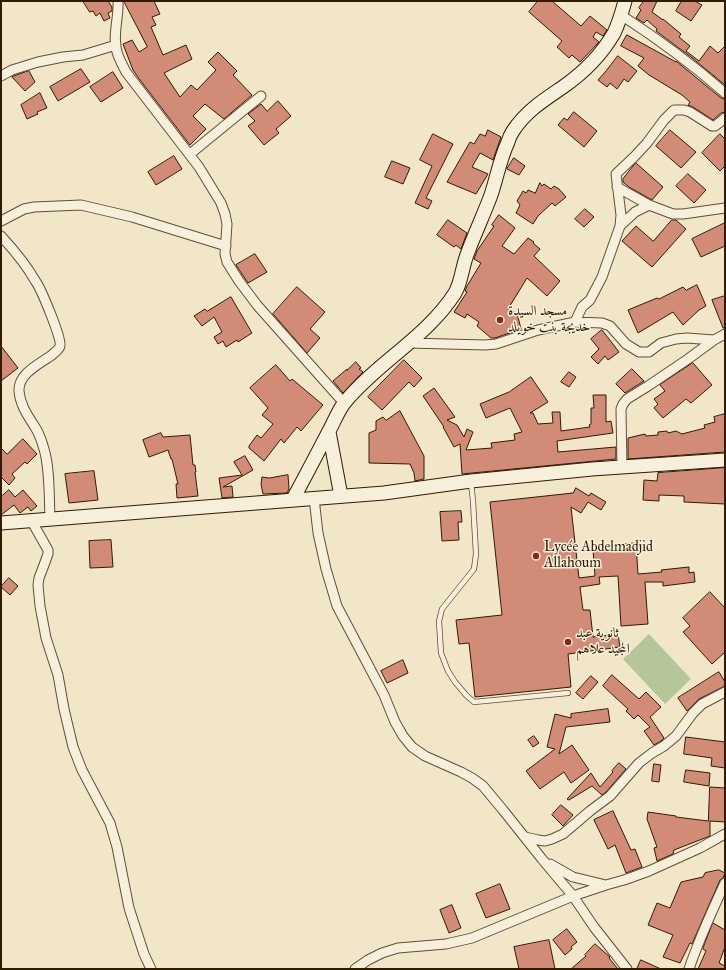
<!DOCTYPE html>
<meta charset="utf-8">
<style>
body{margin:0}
#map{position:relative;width:726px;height:970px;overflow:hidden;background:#f1e7c8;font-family:"IM FELL Great Primer",serif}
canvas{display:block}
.frame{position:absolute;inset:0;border:2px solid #301b03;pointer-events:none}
</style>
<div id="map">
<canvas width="726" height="970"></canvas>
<div class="frame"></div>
</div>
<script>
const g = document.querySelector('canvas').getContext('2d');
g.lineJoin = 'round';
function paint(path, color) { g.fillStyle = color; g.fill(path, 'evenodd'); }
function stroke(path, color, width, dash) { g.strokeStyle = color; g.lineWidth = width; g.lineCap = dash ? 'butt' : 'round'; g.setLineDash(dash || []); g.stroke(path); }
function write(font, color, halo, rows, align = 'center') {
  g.font = font + ' "IM FELL Great Primer",Amiri,serif'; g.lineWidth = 3; g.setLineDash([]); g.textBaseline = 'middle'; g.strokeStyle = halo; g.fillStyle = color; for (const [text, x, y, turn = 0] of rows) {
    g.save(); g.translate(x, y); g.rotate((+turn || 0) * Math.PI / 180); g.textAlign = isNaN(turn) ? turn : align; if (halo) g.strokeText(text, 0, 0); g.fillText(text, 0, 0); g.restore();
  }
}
const green = new Path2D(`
 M649,634l42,45 -26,25 -42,-45z`);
const building = new Path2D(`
 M83,1h25l4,6v4l-4,2 2,5 -6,3 -4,-8 -4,3 -3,-5 -3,1z
 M124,1h30l6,13 -8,3 4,8 -5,2 12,28 23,-10 6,14 -28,14 16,24 11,-12 6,5 19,-20 -8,-8 10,-10 19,19 -4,4 19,20 -28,24 -19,-15 -12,12 13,13 -16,16 -50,-65 -7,-10 -10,-26 9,-4 7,12 8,-5z
 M538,1h14l29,25 9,-10 17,14 -4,6 -7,-4 -3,5 6,5 -19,20 -8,-7 -3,3 -12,-11 5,-6 -33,-29z
 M644,1h13l-5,11 11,8v-1l18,15 -2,3 11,9 -4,5 13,10 11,-15 8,7 7,-7v39l-34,-28 -35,-26 1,-2 -10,-9 -3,3 -8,-5 5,-8 -2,-2z
 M682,1h13l7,4 -11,16 -15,-10z
 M627,35l49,27v-1l45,37 4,1v13l-4,1 -8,7 -20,-13 -5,-2 2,-3 -8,-7 -33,-20 -11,-9 6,-8 -23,-12z
 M618,56l19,15 -9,11 -4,-3 -7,10 -7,-6 -3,4 -9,-7 8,-9z
 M81,69l9,13 -32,19 -8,-14z
 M29,71l6,11 -10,9 -13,-14z
 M113,72l10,16 -22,14 -11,-15z
 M40,93l7,15 -10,4 1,2 -11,5 -6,-14z
 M278,101l13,15 -15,13 3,4 -15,12 -16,-19 7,-5 -7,-7 13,-10 6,7z
 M574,112l23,19 -13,16 -26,-22 6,-7 3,2z
 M488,130l13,7 -8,23 -13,-7 -8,14 16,7 -12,20 -29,-12 23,-40 4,2 6,-10 5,2z
 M670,130l26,22 -15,16 -25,-22z
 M433,134l20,10 -27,54 6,3 -4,8 -13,-6 17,-37 -12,-6z
 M720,134l5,5v27l-5,5 -18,-18z
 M174,156l8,13 -26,16 -8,-13z
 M514,158l11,8 -6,9 -12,-6z
 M392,161l18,7 -7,16 -18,-7z
 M636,163l27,24 -11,13 -23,-13 -6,-5v-3z
 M688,174l18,16 -12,13 -18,-17z
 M540,183l2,3 2,-2 7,5 3,-3 5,3 7,8 -11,9 -3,-3 -14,13 -5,8 -17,-11 4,-8 -3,-4 6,-10 3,2 2,-3 7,3z
 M585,209l9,8 -10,10 -9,-8z
 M499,215l16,13 -13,18 12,8 14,-16 6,4 -1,1 7,6 -6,7 26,25 -13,15 -20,-18 -19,31 9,4 4,16 -26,9h-4l-14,-12 2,-4 -12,-8 -2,4 -11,-6 13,-20 -2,-1 2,-5 14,-23 -7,-4 3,-8 17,-25 -2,-1z
 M448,220l19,13 -6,16 -5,-4 -2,2 -17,-12z
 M672,220h4l10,9 -34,38 -30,-26 14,-15 17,15z
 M725,223v23l-24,11 -9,-18z
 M255,254l12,18 -19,11 -12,-18z
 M697,285l9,21 -7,4 -16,15 -10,-13 -35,21 -10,-23 29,-12 2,1 24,-12 3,3z
 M297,287l28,25 -15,17 10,9 -13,15 -34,-39z
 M725,296v32h-2l-11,-28z
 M231,297l21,36 -14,9 -1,-2 -11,7 -3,-6 -5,3 -4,-7 8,-5 -8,-15 -12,9 -8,-10 11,-7 2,2z
 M602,330l17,22 -11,8 -3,-4 -7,8 -7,-7 8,-8 -8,-10z
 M1,346l17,22 -17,13z
 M404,360l18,18 -8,9 -5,-5 -27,28 -14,-13z
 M356,362l5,6 -2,1 4,3 -20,21 -10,-12 14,-12v1z
 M693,363l19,22 -21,18 -5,-4 -23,19 -9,-10 4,-4 -4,-5 11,-8 -5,-6z
 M276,365l14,16 2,-2 31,26 -22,26 -4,-4 -13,16 -3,-4 -17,22 -15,-13v-2l8,-11 4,3 12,-14 -11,-9 6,-7 -18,-20z
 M632,369l12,12 -19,12 -9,-9z
 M569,372l7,5 -7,10 -8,-5z
 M531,377l17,25 -18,11h3l5,11 15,-1 -1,-11h8l1,19 29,-4 -1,-2 2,-1v-16h3l-1,-13h13v27l5,-1 2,12 -56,8 1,11 58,-5v12l-154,15 -2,-30 -6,3 -11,-20h1l-21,-31 11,-8 21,29 -8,3 10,5 7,12 3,-8 6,3 -7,18 26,-2 -1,-5 24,-3 -1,-6 8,-2 -12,-24 -24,10 -6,-14 29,-12z
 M400,411l24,45v23l-9,2 -1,-8 -4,-9 -41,-1v-30l7,-3v-9l7,-4 3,3z
 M725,414v38l-97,7v-21l17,-4 1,2 12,-1v-3l9,-1 1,2 8,-2 6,3 23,-6 -1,-3 11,-3 -1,-5z
 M161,433l2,4 27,-2 3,30h2l1,7h-1l3,24 -21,2 -1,-14h2l-6,-25h-1l-3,-9 -19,7 -6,-17z
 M23,439l14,15 -10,10 -2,-2 -13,12 3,4 -6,7 -8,-8v-29l6,6z
 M245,456l8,14 -30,17 9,-1 1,11 -11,1 -3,-20 23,-3 -8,-13z
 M725,468v36l-41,-2v-6l-25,-1v6l-16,-1 1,-20 13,1 1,-8z
 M94,471l4,29 -29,3 -4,-29z
 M288,475l1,14 -2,4 -24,1 -2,-10 1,-7 7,1z
 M576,488l13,8 2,-3 15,9 -5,8 -13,-8 -7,11 -10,-6 8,71 16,-2 -2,-26 27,-1v-5l16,-1 2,31 24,-2 -1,-2 28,-3v6l5,-1 1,10 -32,4v-4h-18l3,42 -27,2 -3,-50 -19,1 1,7 -20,3 3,23h7l3,27 25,-3 2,13 -52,7 3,33 -96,10 -6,-54 -10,1 -3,-24 46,-5 -12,-113 83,-9z
 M9,490l6,7 8,-7 14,16 -6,5 -3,-4 -8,6 -6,-8 -13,10v-18z
 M461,511l1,11h-4l1,18 -17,1 -2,-29z
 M111,540l2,27 -23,1 -1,-27z
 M9,578l9,8 -8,9 -9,-8z
 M710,592l15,16v44l-13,12 -29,-32 7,-6 -7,-8z
 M403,660l5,13 -21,10 -6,-12z
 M719,672l6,10v4l-26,13 -12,12 -9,-13z
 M612,675l27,24 7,-7 15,15 -11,10 14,21 -3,3 -7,4 -10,-14 6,-4 -12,-12 -4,4 -8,-8 2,-2 -25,-23z
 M591,676l7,6 -15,17 -7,-6z
 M608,709l2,13 -44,5 -7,27 13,-9 17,25 -18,13 -7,-11 -24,17 -14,-18 29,-22 -8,-2 8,-33 16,4v-4z
 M534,736l5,7 -6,4 -5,-7z
 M686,737l39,5v26l-14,-2 1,-8 -28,-4z
 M619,763l7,6 -20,23 -4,3 -10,-9 -23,14 -2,-1 24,-26 9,14 13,-15 -1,-1z
 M654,764l7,1 -2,17 -7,-1z
 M686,770l24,3 -1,13 -25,-4z
 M710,787l15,1v34l-15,-1v15l-36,14 -1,4 -16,7 -3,-13 3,-1 -10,-28 1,-7 28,4v1l32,4z
 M561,805l12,10 -10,11 -11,-11z
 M613,811l18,39 4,-1 7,18 -16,6 -11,-28 -7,4 -14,-29z
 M719,870l6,3 -2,5 -3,2 -28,64 -2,-1 -10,20 -17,-6 10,-22 -25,-10 9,-22 13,5 11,-26 22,-5 2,-4z
 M500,884l10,25 -24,9 -10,-24z
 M452,905l9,23 -12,5 -9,-23z
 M713,923l12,7v17l-6,16 6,3v3h-27l8,-18 -3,-2z
 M567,929l10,13 -6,5 1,2 -7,6 -12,-15z
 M549,940l6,29h-36l-5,-22z
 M595,944l15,13 -1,1 9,11h-47l15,-13 -1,-1z
 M641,960l20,9h-24z`);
const lane = new Path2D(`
 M471,483l2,18 3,53 -2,15 -32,40 -3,12 2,32 7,18 7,11 11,13 8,7 94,-9`);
const street = new Path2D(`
 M118,1c1,17 -6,35 -1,51 2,7 6,14 9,20l73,95 22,36 4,11 2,10 -2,30 2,8 12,19 18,24 87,98
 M621,15c37,24 71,49 104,78
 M1,76l11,-6 26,-8 25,-5 20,-2 33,-10
 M190,154l71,-58
 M617,187l32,18
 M1,221l23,-12 10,-2 47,-2 51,12 94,29
 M620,226l1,-11 -5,-41 19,-18 12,-13 17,-23 10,-10h10l6,2 22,14h3l10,-8
 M1,236c12,13 26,30 35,46 5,7 27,59 24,64 -1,4 -5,6 -8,9 -13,9 -34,19 -33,36 1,14 9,25 16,36 4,6 7,15 9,22 6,20 5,48 6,69
 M575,322l27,1 8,3 16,18 13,8h10l12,-9 15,-4 11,-1 27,2 11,-6
 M409,343l76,2 11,-1 42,-14 37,-8 7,-15 8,-7 12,-23 18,-51 15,-14 14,-7 24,9h10l42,-6
 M622,467l-1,-58 2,-5 4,-5 21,-13 40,-27 26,-19
 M314,498l4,35 8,36 11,37 47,89 11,27 8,14 9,11 13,9 36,16 11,6 11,8 20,24 39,49 31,37 21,31 33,42
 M31,520l17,30v4l-4,11 -5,13 -1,7 2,21 6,32 12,37 6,34 9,38 9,23 28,53 7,24 12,61 15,46 7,15
 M525,837l13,3 7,1 7,-2 11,-5 27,-23 20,-15 29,-33 13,-10 12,-7 12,-10 17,-23 9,-9 23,-12
 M550,864l23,13 33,8 18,-5 25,-9 51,-23 25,-14
 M355,969l13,-9 14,-7 16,-5 48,-4 26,-6 101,-42 33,-11
 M689,969c10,-30 23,-58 36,-86`);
const secondary = new Path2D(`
 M329,432l12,64
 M293,499c12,-22 24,-45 36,-68 5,-9 10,-22 16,-29 33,-40 82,-65 110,-109 7,-12 7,-27 13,-41 7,-19 16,-38 23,-57 6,-18 9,-36 17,-53 1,-4 3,-8 5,-11 13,-20 31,-31 50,-44 20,-14 39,-33 51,-54 5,-10 8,-21 11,-32
 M1,523l383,-30 87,-12 121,-12 133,-9`);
const markers = [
 [500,320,4,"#8f2418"],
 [536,556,4,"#8f2418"],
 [568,642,4,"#8f2418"]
];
const poiNames = [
 ["مسجد السيدة",508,312],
 ["خديجة بنت خويلد",508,328],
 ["Lycée Abdelmadjid",544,548],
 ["Allahoum",544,564],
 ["ثانوية عبد",576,634],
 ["المجيد علاهم",576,650]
];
paint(green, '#b5c79a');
paint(building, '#d28b77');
stroke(building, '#301b03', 1);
stroke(lane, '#604e34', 6);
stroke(street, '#604e34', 11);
stroke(secondary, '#301b03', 15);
stroke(lane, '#f6efdb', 4.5);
stroke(street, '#f6efdb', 9);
stroke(secondary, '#f6efdb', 13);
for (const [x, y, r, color] of markers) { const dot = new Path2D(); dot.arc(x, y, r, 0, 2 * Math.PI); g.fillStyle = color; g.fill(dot); stroke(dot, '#f6efdb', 1.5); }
write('14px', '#301b03', '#f6efdb', poiNames, 'left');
</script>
